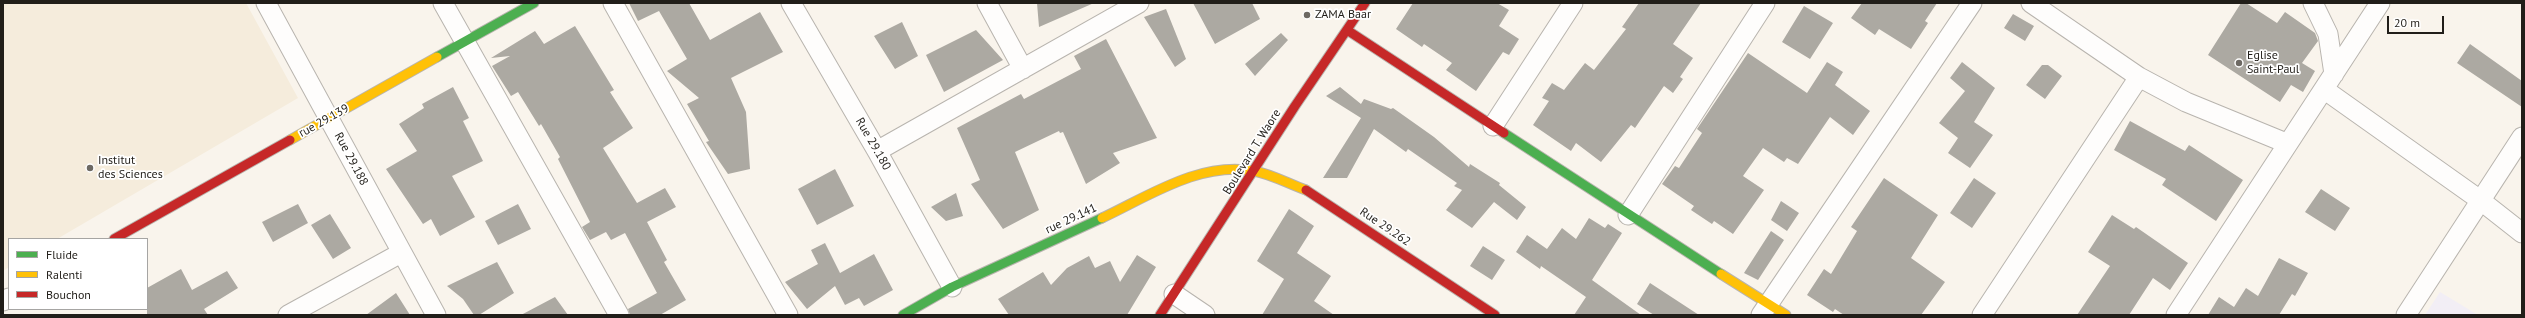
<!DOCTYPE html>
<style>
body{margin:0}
#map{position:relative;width:2525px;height:318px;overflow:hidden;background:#f9f4ec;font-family:"PT Sans",sans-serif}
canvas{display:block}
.frame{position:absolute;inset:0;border:4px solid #211e19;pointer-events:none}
.legend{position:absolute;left:8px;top:238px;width:140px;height:72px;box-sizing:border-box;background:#fff;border:1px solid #a6a5a3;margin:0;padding:5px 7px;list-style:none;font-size:12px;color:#211e19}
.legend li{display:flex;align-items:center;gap:8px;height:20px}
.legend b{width:20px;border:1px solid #a6a5a3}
.scale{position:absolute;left:2387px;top:16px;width:57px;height:18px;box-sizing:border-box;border:2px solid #211e19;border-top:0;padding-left:5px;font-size:12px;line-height:14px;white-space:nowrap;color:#211e19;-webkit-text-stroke:3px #fff;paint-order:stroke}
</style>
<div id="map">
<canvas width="2525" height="318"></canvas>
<div class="frame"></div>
<ul class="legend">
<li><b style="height:5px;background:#4caf50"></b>Fluide</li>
<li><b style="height:5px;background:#ffc107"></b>Ralenti</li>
<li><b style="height:5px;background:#c62828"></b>Bouchon</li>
</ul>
<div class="scale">20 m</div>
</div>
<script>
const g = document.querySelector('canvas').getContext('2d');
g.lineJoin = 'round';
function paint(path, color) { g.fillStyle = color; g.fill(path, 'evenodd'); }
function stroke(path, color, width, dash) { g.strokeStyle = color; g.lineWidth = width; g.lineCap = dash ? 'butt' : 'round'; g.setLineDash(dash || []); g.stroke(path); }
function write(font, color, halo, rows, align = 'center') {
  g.font = font + ' "PT Sans",sans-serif'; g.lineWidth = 3.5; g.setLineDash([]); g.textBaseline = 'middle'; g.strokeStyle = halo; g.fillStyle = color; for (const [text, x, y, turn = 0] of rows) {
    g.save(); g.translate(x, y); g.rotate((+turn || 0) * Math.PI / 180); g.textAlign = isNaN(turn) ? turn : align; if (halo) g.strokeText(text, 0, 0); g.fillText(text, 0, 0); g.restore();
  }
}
const commercial = new Path2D(`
 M2440,292l38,23h-53z`);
const built = new Path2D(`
 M3,3h243l52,95 -241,141h-48v28l-6,4z`);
const building = new Path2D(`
 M629,3h60l21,37 50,-28 23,40 -52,26 15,34 4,57 -22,5 -22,-32 3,-1 -22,-37 12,-6 -32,-27 20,-12 -28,-48 -21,10z
 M1037,3h57l-55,24z
 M1193,3h59l8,16 -45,25z
 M1413,3h84l12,7 -10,16 20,13 -10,16 -6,-3 -27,39 -30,-21 6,-7 -28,-19 -2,3 -26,-18z
 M1639,3h62l-28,41 20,14 -13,19 3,2 -10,14 -9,-7 -29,42 -4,-3 -30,37 -25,-19 -5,8 -38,-26 16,-24 -7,-3 10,-15 12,7 21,-27 9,7 32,-41 -4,-2z
 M1862,3h75l-12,18 3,2 -17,26 -32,-20 -4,6 -24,-17z
 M2241,3h5l31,20 8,-11 30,21 3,8 -16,22 13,8 -12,21 -12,-7 -11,17 -72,-47z
 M1804,6l29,17 -23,36 -28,-17z
 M1166,9l20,50 -11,8 -31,-50z
 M2013,14l21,12 -9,15 -21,-13z
 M902,22l16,34 -23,13 -21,-33z
 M575,26l39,64 -4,2 23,36 -30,20 34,55 28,-15 11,19 -29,15 20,38 -3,2 22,38 -26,15h-30l-2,-6 29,-16 -32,-60 -14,7 -5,-8 -16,8 -8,-13 8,-5 -32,-63 2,-2 -19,-33 -2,2 -21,-34 -7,4 -19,-30 18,-10 -19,2 44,-27 9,13z
 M976,30l27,30 -59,32 -18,-37z
 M1281,33l7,7 -33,36 -10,-12z
 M1106,39l51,99 -44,15 7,10 -34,21 -23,-52 -3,1 -1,-2 -44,21 24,58 -36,19 -32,-45 9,-4 -23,-52 64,-34 3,5 57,-30 -7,-13z
 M2470,44l52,37v26l-65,-44z
 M1748,53l59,40 20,-31 16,10 -8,13 35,26 -17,24 -23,-18 -32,47 -11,-6 -3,4 -21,-14 -20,28 21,14 -31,44 -19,-13 -2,3 -21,-14 3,-4 -32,-22 13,-18 4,2 23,-35 -5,-4z
 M1962,62l33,26 -21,34 19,13 -23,33 -22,-15 10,-15 -19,-15 26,-32 -15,-13z
 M2042,65h6l14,11 -17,23 -19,-14z
 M453,87l16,31 -6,3 20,40 -31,15 23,41 -35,19 -9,-17 -8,5 -37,-55 31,-18 -18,-27 25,-16 -2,-4z
 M1340,87l21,17 3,-5 27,10 2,-1 41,29 35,30 1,-3 30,19 -1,2 27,22 -9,13 -23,-18 -22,26 -26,-18 16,-20 -8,-4 3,-3 -49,-34 -2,3 -32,-23 -27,49h-24l38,-60 -35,-22z
 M2130,121l55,30 4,-6 54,35 -27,41 -54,-36 4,-6 -52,-29z
 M835,169l19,37 -37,19 -19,-36z
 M1884,178l54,37 -27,43 34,24 -24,33h-77l-9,-6 -2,3 -26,-17 17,-26 7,5 26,-43 -6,-4z
 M1974,178l22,15 -24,35 -22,-15z
 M2321,189l29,19 -15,23 -30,-19z
 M956,193l7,23 -17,5 -15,-14z
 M1781,201l18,12 -12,18 -16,-11z
 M298,204l10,19 -35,19 -11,-20z
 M518,204l13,25 -33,16 -13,-24z
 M1289,209l25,17 -17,27 34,23 -17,25 20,14h-72l22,-36 -27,-18z
 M330,214l21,34 -18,11 -22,-34z
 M2112,215l22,14 2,-2 52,36 -18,27 -17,-12 -24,37h-52l33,-49 -22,-14z
 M1589,218l16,10 3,-4 14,9 -30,47 49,35h-67l12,-18 -45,-31 -1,3 -24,-17 11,-17 20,14 15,-21 14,11z
 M1771,231l13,9 -26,40 -14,-7z
 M825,243l15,30 34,-19 19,36 -29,16 -5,-8 -14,7 -10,-19 -28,23 -22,-27 33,-18 -7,-14z
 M1483,246l22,14 -13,20 -22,-14z
 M1137,255l19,12 -29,48h-118l-11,-16 45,-27 8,13 16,-17 22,-12 6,12 15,-7 10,21z
 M2279,258l29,15 -13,23 -3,-2 -13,21h-71l11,-18 15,10 12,-19 12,8z
 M497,262l17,31 -35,22h-5l-11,-16 -16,-13z
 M181,269l11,21 35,-19 11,17 -34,21 4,6h-61v-27z
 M1650,283l49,32h-45l-17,-11z
 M396,293l14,22h-44z
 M555,297l13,18h-47z`);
const street = new Path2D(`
 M266,3l170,312
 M443,3l176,312
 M613,3l175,312
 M791,3l86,148 75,136
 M987,3l36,66
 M2031,3l108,74 47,25 100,41
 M2313,3l15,31 6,40
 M2325,90l155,110 42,33
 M1493,126l80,-123
 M877,151l262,-148
 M1628,215l137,-212
 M1174,294l31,21
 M3,301l6,-3
 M288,315l113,-62
 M1761,315l211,-312
 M1982,315l157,-238
 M2176,315l204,-312
 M2406,315l116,-178`);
const fast = new Path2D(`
 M437,57l97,-54
 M1504,133l217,141
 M903,315l49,-28 150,-69`);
const slow = new Path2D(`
 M290,140l147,-83
 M1102,218c47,-22 98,-57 152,-47 17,3 35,13 52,19
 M1721,274l65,41`);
const jam = new Path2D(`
 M1347,30l157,103
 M1306,190l189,125
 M114,239l176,-99
 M1160,315l135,-209 70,-103`);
const markers = [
 [1307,15,4,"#6d6963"],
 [2239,63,4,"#6d6963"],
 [90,168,4,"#6d6963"]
];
const poiNames = [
 ["ZAMA Baar",1315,15],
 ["Eglise",2247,56],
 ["Saint-Paul",2247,70],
 ["Institut",98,161],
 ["des Sciences",98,175]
];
const streetNames = [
 ["rue 29.139",324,121,-29],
 ["Rue 29.180",873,144,60],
 ["Boulevard T. Waore",1252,152,-58],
 ["Rue 29.188",351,159,62],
 ["rue 29.141",1071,219,-25],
 ["Rue 29.262",1385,227,34]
];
paint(commercial, '#f2eef5');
paint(built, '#f5ecdc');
paint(building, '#aca9a2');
stroke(street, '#b8b4ae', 21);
stroke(fast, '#b8b4ae', 11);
stroke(slow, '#b8b4ae', 11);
stroke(jam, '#b8b4ae', 11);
stroke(street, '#fefdfc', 19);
stroke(fast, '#4caf50', 9);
stroke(slow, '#ffc107', 9);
stroke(jam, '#c62828', 9);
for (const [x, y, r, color] of markers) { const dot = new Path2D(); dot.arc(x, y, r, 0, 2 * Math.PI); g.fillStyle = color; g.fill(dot); stroke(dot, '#fff', 1.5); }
write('12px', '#211e19', '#fff', poiNames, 'left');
write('12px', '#211e19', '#fff', streetNames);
</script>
